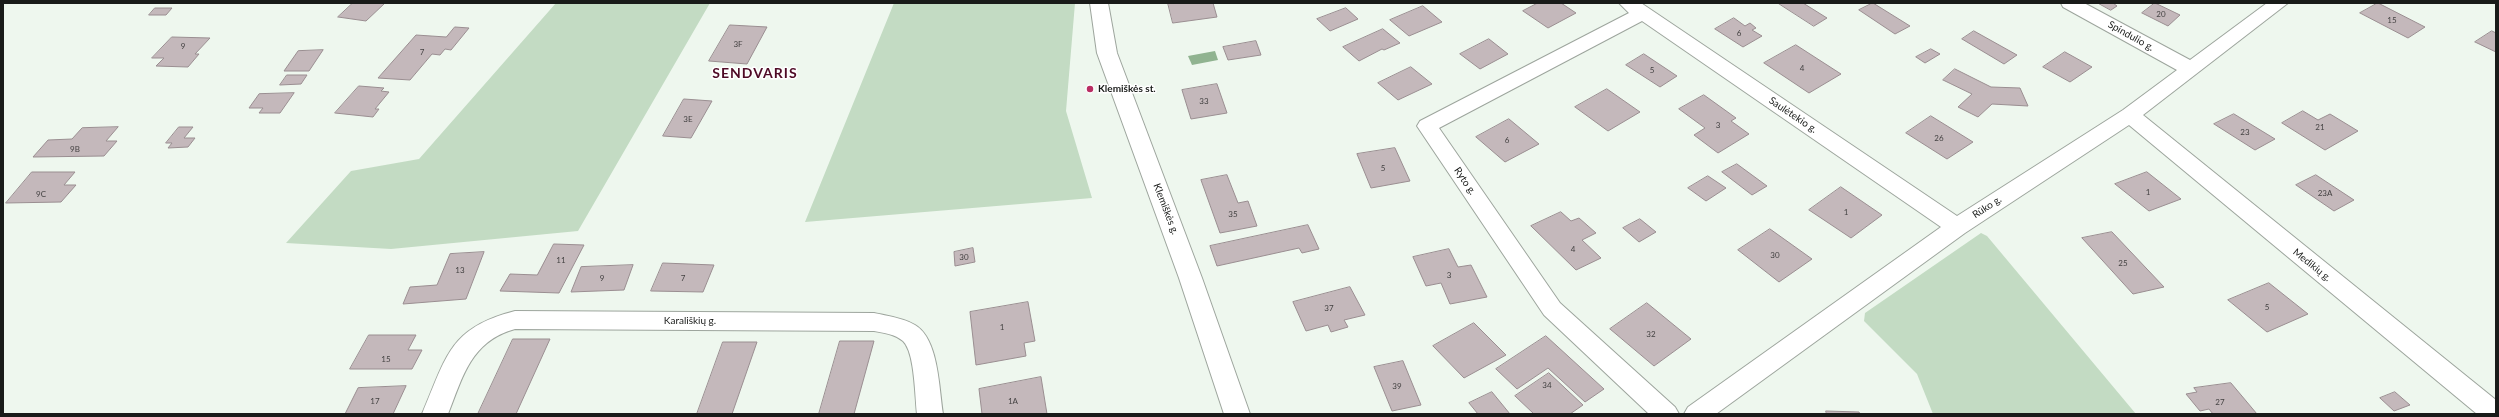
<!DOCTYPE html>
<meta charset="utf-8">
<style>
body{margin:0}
#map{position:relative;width:2499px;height:417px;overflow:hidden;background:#eef7ee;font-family:Lato,sans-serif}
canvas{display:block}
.frame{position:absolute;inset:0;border:4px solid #191b19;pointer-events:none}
</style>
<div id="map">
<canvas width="2499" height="417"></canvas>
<div class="frame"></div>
</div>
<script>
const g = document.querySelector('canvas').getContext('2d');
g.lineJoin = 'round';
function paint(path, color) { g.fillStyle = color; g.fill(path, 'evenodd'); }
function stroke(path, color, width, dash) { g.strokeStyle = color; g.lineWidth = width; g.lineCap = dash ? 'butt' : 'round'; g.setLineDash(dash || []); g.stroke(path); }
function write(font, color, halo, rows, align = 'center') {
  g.font = font + ' Lato,sans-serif'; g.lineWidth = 3; g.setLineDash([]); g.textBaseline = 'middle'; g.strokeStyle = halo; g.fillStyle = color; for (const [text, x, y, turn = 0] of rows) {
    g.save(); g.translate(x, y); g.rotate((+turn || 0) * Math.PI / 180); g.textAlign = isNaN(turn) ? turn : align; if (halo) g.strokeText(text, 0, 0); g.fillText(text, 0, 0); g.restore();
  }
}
const green = new Path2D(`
 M556,3h154l-132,228 -187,18 -105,-6 65,-72 68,-12z
 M894,3h181l-9,108 26,87 -287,24z
 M1981,233l6,3 149,178h-203l-16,-40 -53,-53 1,-8z`);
const water = new Path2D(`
 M1215,51l3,9 -26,5 -4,-9z`);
const building = new Path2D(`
 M353,3h32l-19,18 -28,-4z
 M1168,3h45l4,14 -44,6z
 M1538,3h23l15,10 -28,15 -25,-17z
 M1778,3h25l24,15 -13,8z
 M1873,3l37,23 -15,8 -36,-24z
 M2098,3h15l4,3 -6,4z
 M2155,3l25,12 -12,11 -26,-13z
 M2378,3l47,24 -17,11 -48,-25z
 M1423,6l19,16 -33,14 -19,-16z
 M155,8h17l-6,7h-17z
 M1346,8l12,11 -28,12 -13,-12z
 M1734,18l11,8 5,-3 6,5 -4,2 10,6 -19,11 -28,-18z
 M730,25l37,2 -20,37 -38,-3z
 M455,27l14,1 -18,22 -6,-1 -5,6 -8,-1 -22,26 -32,-2 38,-43 30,2z
 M1383,29l17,14 -16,7 -2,-1 -23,12 -16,-14z
 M1974,31l43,24 -13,9 -42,-25z
 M2492,31l4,2v19l-21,-10z
 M172,37l38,1 -15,16h4l-11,13 -32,-1 8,-8h-12z
 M1489,39l19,15 -28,15 -20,-15z
 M1256,41l5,14 -33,5 -5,-13z
 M1796,45l45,29 -32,19 -45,-30z
 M1931,49l9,5 -15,9 -9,-6z
 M323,50l-14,21h-25l14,-20z
 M2065,52l27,15 -22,15 -27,-15z
 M1644,54l33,22 -17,11 -34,-22z
 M1411,67l21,17 -34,16 -20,-17z
 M1955,69l36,18 29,1 8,18 -36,-2 -14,13 -20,-10 14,-13 -29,-14z
 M287,75h20l-6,9 -21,1z
 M1217,84l10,29 -36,6 -9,-29z
 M359,86l25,2 -3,3 8,1 -14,17h4l-6,8 -38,-4z
 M1607,89l33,23 -32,19 -33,-24z
 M294,93l-14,20h-21l4,-5h-14l10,-14z
 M1704,95l32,23 -5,3 18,13 -31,19 -24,-18 11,-7 -26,-19z
 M684,99l28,2 -21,37 -28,-2z
 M2303,111l15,9 12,-6 28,17 -33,19 -43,-27z
 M2234,114l41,25 -20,11 -41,-26z
 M1931,116l42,26 -26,17 -41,-26z
 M1509,119l30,25 -34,18 -29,-25z
 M118,127l-12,14h11l-13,15 -71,1 15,-17 24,-1 10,-11z
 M179,127h14l-9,11h11l-7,9 -20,1 4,-5h-6z
 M1395,148l15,33 -39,7 -14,-34z
 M1737,164l30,22 -15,9 -30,-23z
 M32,172h43l-11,13h12l-15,17 -55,1z
 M2147,172l34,27 -32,12 -34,-27z
 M1227,175l11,28 10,-2 9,25 -37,7 -19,-53z
 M2316,175l38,25 -20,11 -38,-26z
 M1708,176l18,12 -20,13 -18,-13z
 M1841,187l41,28 -31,23 -42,-28z
 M1561,212l10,9 8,-3 17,15 -14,7 19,18 -25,12 -45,-44z
 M1640,219l16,13 -17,10 -16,-14z
 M1308,225l11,24 -17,4 -3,-5 -82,18 -7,-20z
 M1770,229l42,30 -33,23 -41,-32z
 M2112,232l52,55 -31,7 -51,-56z
 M554,244l30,1 -25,48 -59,-2 10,-17 27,1z
 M973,248l2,14 -20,4 -1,-14z
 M1449,249l9,18 13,-2 16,32 -37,7 -9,-21 -15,3 -13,-29z
 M484,252l-18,47 -63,5 7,-17 27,-2 13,-31z
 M663,263l51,2 -11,27 -52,-1z
 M633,265l-9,25 -53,2 10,-25z
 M2269,283l39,31 -41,18 -39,-32z
 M1350,287l15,28 -21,5 4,7 -17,5 -3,-7 -22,6 -13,-29z
 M1028,302l7,39 -11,2 2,13 -50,9 -6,-53z
 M1647,303l44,36 -37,27 -44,-37z
 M1474,323l32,32 -42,23 -31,-32z
 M369,335h47l-8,15h14l-10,19h-62z
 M1546,336l58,53 -19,13 -37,-34 -31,21 -21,-20z
 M513,339h37l-34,75h-38z
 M840,341h34l-20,73h-35z
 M723,342h34l-25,72h-35z
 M1403,361l18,44 -29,6 -18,-44z
 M1549,373l34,32 -13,9h-36l-19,-18z
 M1041,377l6,37h-65l-3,-25z
 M2231,383l26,31h-44l-4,-5 -9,2 -14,-17 11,-2 -3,-4z
 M406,386l-13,28h-48l13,-26z
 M1492,392l18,22h-32l-9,-11z
 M2395,392l15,13 -16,6 -14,-13z
 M1826,411l33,1 1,2h-33z`);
const minor = new Path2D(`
 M1090,3h18l9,50 85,225 48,136h-26l-45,-136 -82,-225z
 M1619,3h22l316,213 166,-106 54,-40 -114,-63 -2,-4h23l106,57 77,-57h21l-145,112 353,285v14h-19l-348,-289 -164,108 -249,181h-32l4,-7 253,-180 -299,-206 -203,107 121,175 115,104 4,7h-30l-105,-99 -127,-189 3,-5 209,-108z
 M515,311l359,2c14,3 29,5 41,12 24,14 24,65 28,89h-26c-2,-16 -2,-62 -14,-73 -8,-7 -19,-8 -29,-10l-359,-2c-44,12 -52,47 -67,85h-26c25,-58 27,-86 93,-103z`);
const markers = [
 [1090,89,4,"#b92d62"]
];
const numberNames = [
 ["20",2161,14],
 ["15",2392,20],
 ["6",1739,33],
 ["3F",738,44],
 ["9",183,46],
 ["7",422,52],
 ["4",1802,68],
 ["5",1652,70],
 ["33",1204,101],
 ["3E",688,119],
 ["3",1718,125],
 ["21",2320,127],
 ["23",2245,132],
 ["26",1939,138],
 ["6",1507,140],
 ["9B",75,149],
 ["5",1383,168],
 ["1",2148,192],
 ["23A",2325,193],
 ["9C",41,194],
 ["1",1846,212],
 ["35",1233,214],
 ["4",1573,249],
 ["30",1775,255],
 ["30",964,257],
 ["11",561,260],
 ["25",2123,263],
 ["13",460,270],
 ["3",1449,275],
 ["9",602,278],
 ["7",683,278],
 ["5",2267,307],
 ["37",1329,308],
 ["1",1002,327],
 ["32",1651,334],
 ["15",386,359],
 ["34",1547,385],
 ["39",1397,386],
 ["17",375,401],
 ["1A",1013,401],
 ["27",2220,402]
];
const streetNames = [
 ["Spindulio g.",2131,36,29],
 ["Saulėtekio g.",1793,115,34],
 ["Ryto g.",1465,181,56],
 ["Rūko g.",1987,207,-33],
 ["Klemiškės g.",1166,209,69],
 ["Medikių g.",2312,265,39],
 ["Karališkių g.",690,321]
];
const poiNames = [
 ["Klemiškės st.",1098,89]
];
const districtNames = [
 ["SENDVARIS",755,73]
];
paint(green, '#c3dbc3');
paint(water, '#90b390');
paint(building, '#c4b8bb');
stroke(building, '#9a8e91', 1);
stroke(minor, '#9da59d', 2);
paint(minor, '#fff');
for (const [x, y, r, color] of markers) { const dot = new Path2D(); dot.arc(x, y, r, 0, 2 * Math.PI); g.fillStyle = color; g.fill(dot); stroke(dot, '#fff', 1.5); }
write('8px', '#444242', null, numberNames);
write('10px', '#191b19', '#fff', streetNames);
write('bold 10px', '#191b19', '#fff', poiNames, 'left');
g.letterSpacing = '1px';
write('bold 14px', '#4e0a25', '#fff', districtNames);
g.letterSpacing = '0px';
</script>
